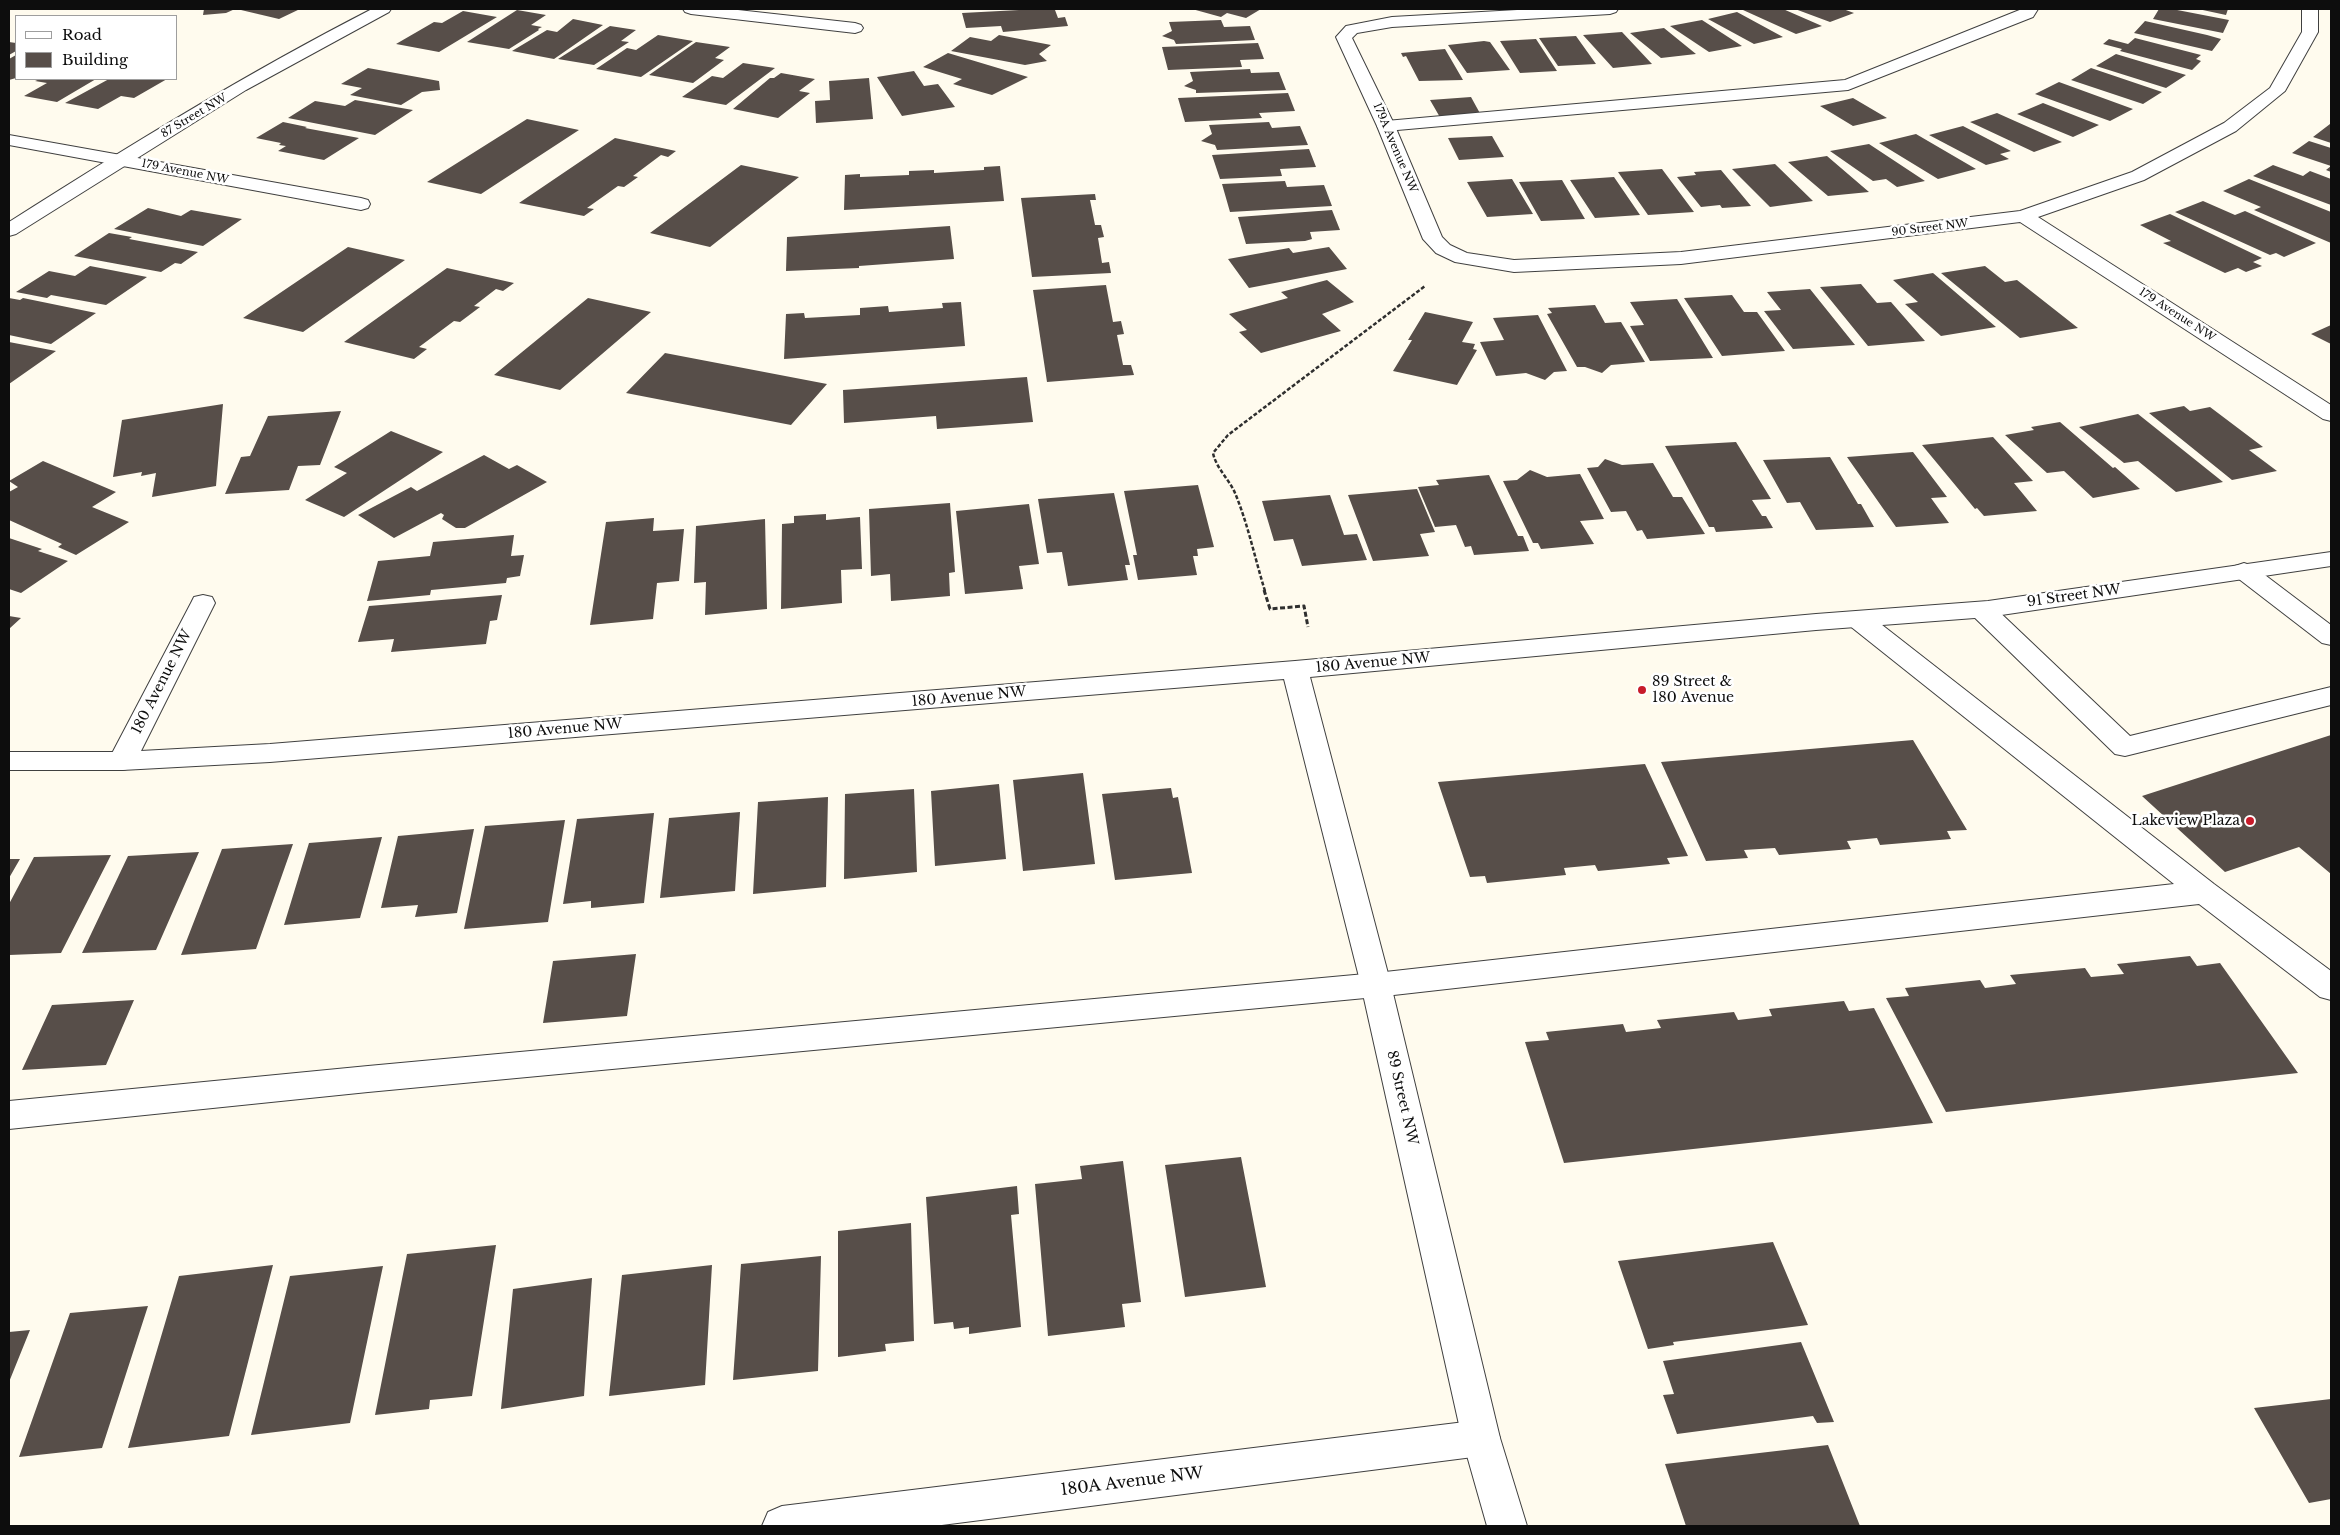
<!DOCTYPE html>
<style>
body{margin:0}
#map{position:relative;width:2340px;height:1535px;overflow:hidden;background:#fffbee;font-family:"Libre Baskerville",serif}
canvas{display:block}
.frame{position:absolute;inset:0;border:10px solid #0d0d0d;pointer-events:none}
.legend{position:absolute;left:15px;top:15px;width:162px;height:65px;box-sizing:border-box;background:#fff;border:1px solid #9e9e9e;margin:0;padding:6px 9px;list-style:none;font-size:15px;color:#0d0d0d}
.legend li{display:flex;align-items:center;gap:10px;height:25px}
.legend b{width:25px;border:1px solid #9e9e9e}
</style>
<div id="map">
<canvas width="2340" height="1535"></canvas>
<div class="frame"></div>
<ul class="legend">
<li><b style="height:6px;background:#fff"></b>Road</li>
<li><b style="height:14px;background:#574e49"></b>Building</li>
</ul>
</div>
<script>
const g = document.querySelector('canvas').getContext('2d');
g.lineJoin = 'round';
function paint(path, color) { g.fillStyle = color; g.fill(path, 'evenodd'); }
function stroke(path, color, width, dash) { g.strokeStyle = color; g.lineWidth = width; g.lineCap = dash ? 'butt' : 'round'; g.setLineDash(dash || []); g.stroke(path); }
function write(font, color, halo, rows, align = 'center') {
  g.font = font + ' "Libre Baskerville",serif'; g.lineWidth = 5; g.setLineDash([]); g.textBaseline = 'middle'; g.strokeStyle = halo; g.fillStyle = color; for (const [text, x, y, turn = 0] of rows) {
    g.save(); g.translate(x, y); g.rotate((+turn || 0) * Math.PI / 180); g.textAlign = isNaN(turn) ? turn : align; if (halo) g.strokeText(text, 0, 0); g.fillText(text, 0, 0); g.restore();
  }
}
const building = new Path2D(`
 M204,9h31l-9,4 -23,2z
 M243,9h57l-21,10 -38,-9z
 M1038,9l17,1 3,8 7,-1 3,9 -65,6 -2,-6 -35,2 -4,-15z
 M1192,9h69l-15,9 -19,-5 -6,4z
 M1748,9h35l39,17 -26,8 -53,-24z
 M1795,9h48l11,4 -24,9z
 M2159,9h13l57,11 -6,13 -70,-14z
 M2198,9h30l-2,6z
 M517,10l29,5 -15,10 11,2 -4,2 1,1 -30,19 -42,-7z
 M463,11l34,6 -58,35 -43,-8 38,-22 8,1z
 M1737,12l46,25 -29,7 -46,-25z
 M573,19l30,6 -49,34 -42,-8 35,-21 10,2z
 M1221,20l3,7 26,-1 5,14 -79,4 -2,-4 -12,-4 10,-5 -3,-9z
 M1702,20l40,26 -33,6 -39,-26z
 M2145,21l62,14 14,4 -9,12 -78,-18z
 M610,26l26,4 -15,11 8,1 -35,23 -36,-6z
 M1664,28l32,26 -35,4 -31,-25z
 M1622,32l30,32 -39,4 -30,-33z
 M658,35l35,6 -52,36 -45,-8 31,-21 9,2z
 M999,35l52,10 -12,9 8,7 -22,4 -74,-14 19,-14 21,4z
 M1576,36l20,28 -38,2 -19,-28z
 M2135,38l66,17 -5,4 5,2 -9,9 -72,-19 2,-2 -19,-5 6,-5 19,5z
 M1536,39l21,32 -37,2 -20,-32z
 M1484,41l6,1 20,28 -43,3 -19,-28z
 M9,42l7,1v8l-7,4z
 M696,42l34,5 -15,11 9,2 -31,23 -44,-8z
 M1258,43l6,16 -24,1 2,7 -74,3 -6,-23z
 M1445,49l18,31 -44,1 -13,-25 -3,1 -2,-4z
 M948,53l80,24 -36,18 -39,-11 9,-5 -39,-12z
 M2116,54l70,21 -20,13 -70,-22z
 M16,55v23l-7,2v-21z
 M743,63l32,5 -49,37 -44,-8 30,-21 11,2z
 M368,68l71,13 1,9 -18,2 -21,13 -51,-10 12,-7 -21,-4z
 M2091,68l71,24 -19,12 -72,-24z
 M1250,69l1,4 28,-1 7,18 -90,3v-3l-12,-4 9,-5 -3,-9z
 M914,71l10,15 14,-2 17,23 -53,9 -25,-39z
 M781,73l34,6 -16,12 11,2 -32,25 -45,-9 37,-31h4z
 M869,78l4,41 -57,4 -1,-22 15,-1 -1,-19z
 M40,79h56l-39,23 -33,-6 23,-13 -12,-2z
 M109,79h58l-33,19 -13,-2 -23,13 -33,-6z
 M2059,82l74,27 -23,12 -75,-27z
 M1288,93l7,18 -36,2 3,5 -77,4 -7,-24z
 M1471,97l11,20 -41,2 -11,-19z
 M1853,98l34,20 -34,8 -33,-20z
 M355,100l58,10 -38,25 -87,-17 27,-17 30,5z
 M2043,103l56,22 -26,12 -56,-23z
 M1997,113l65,29 -28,10 -64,-30z
 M527,119l52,11 -98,64 -54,-12z
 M283,122l24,5 -2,1 54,10 -35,22 -46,-9 8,-5 -7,-1 2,-2 -25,-5z
 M1269,122l3,6 28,-2 8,19 -91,5 -2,-5 -14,-4 11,-7 -3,-9z
 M2330,124l1,19 -18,-6z
 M1963,126l48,25 -11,3 9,5 -23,6 -57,-30z
 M1916,134l60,35 -38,10 -59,-36z
 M1492,136l12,21 -45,3 -11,-22z
 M615,138l61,13 -8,6 -7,-2 -28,21 5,1 -14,10 -6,-1 -31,22 7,1 -10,7 -65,-13z
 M2309,141l22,7v24l-5,-2 5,-4 -39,-13z
 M1869,144l56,37 -28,6 -11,-8 -13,2 -43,-30z
 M1309,149l7,18 -36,2 2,7 -62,3 -8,-24z
 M1827,156l42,36 -41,4 -40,-34z
 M1775,164l38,37 -43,6 -38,-38z
 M741,165l58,12 -89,70 -60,-14z
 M2273,165l30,11 7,-5 21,8v26l-78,-29z
 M1000,166l4,35 -160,9 1,-35 15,-1v3l49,-2v-4l25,-1v3l50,-3v-3z
 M1662,169l32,43 -46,3 -30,-43z
 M1721,170l30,36 -29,2 -2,-3 -19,2 -24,-30 19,-2 -2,-3z
 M1614,177l26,38 -45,3 -25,-38z
 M1512,179l21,35 -46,3 -20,-35z
 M2249,179l82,33v31l-77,-33 7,-3 -38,-16z
 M1562,180l23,39 -44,2 -22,-39z
 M1285,181l2,6 37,-2 8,21 -102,6 -8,-28z
 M1095,194l1,6h-6l5,25h6l3,12 -6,1 4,25 7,-1 2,11 -79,4 -11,-79z
 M2203,201l32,14 10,-4 71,32 -32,14 -8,-4 -6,2 -95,-43z
 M148,208l33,8 10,-6 51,9 -39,27 -89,-17z
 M1332,210l8,20 -30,2 2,7 -7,2 -59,3 -8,-27z
 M2170,214l92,44 -9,4 9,4 -16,6 -8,-4 -13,5 -62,-30 8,-2 -31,-16z
 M950,226l4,33 -95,7v2l-73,3 1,-34z
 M109,233l23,4 -3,2 69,13 -17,12 -6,-1 -14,9 -87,-16z
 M348,247l57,13 -102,72 -60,-14z
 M1329,247l18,22 -98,19 -21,-29 61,-11 4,5z
 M90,266l57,11 -41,28 -55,-10 -4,3 -31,-6 33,-21 26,5z
 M1985,266l20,16 12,-2 61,48 -58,10 -79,-65z
 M447,268l67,15 -11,8 -7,-2 -22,17 6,1 -20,15 -6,-1 -35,26 8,2 -13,10 -70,-17z
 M1933,273l63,54 -55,9 -36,-32 13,-2 -25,-22z
 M1327,280l27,22 -32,12 19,17 -80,22 -22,-21 8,-2 -18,-16 59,-16 -7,-6z
 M1861,284l16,19 14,-1 34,39 -57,5 -48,-59z
 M1106,285l7,37 8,-1 3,13 -7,1 6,30h8l3,10 -87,7 -14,-92z
 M1810,289l45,56 -62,4 -29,-38 17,-1 -14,-18z
 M1732,295l12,17h13l28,39 -63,5 -38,-58z
 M9,298l11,2 3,-2 73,15 -45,31 -42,-9z
 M588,298l63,14 -91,78 -66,-15z
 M1677,299l36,59 -63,3 -20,-35 14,-1 -14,-23z
 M961,302l4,44 -181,13 2,-45 18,-1 1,5 55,-3v-7l28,-2 1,6 54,-4 -1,-5z
 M1595,305l10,18 16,-1 24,40 -34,3 -9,8 -17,-6h-8l-30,-53 5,-1 -4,-5z
 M1425,312l48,10 -11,20 13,2 -2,5 4,1 -20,35 -64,-14 19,-31h-4z
 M1538,315l29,56 -13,1 -9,8 -19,-7 -30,3 -16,-34 24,-2 -11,-22z
 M2331,325v19l-20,-10z
 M9,342l47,9 -47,33z
 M665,353l162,31 -36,41 -165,-32z
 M1027,377l6,45 -96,7 -1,-13 -92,7 -1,-33z
 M223,404l-7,82 -64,11 4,-24 -15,3 1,-4 -29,5 9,-57z
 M2184,406l6,5 20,-4 53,40 -14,3 28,21 -45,9 -83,-67z
 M341,411l-21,54 -22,1 -9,24 -64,4 16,-37 9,-1 18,-40z
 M2138,414l85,68 -47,10 -38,-31 -14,2 -45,-36z
 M2060,422l53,46 2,-1 25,22 -47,9 -29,-27 -17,2 -42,-38 29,-5 -3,-3z
 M391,431l52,21 -99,65 -39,-17 42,-27 -13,-6z
 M1993,437l40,44 -19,2 23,28 -53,5 -7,-8 -2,1 -53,-64z
 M1736,442l35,57 -19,1 10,16h4l7,12 -57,4 -2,-5h-5l-44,-81z
 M1913,452l34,45 -16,1 18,25 -53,4 -49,-70z
 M484,455l25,14 8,-4 30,17 -82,46h-9l-14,-9 2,-4 -3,-2 -47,25 -36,-23 53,-28 6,4z
 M1830,457l28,47h3l13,23 -58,3 -16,-28 -13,1 -24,-43z
 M1605,459l17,6 31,-2 20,34h9l23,37 -58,5 -5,-9 -5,1 -11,-20 -15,1 -24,-44 11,-1z
 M43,461l73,31 -24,15 37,15 -53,33 -18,-8 4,-3 -53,-24v-28l9,-5 -9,-6z
 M1530,470l17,7 33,-3 24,45 -24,2 14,23 -53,5 -3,-6h-5l-30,-62 14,-1z
 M1489,475l29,61h5l6,15 -55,4 -3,-9 -6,1 -9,-22 -21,2 -17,-40 21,-2 -3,-5z
 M1198,485l16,62 -17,2 1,7h-5l4,19 -59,5 -5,-25h4l-13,-64z
 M1417,489l18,43 -15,2 9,22 -56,5 -25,-66z
 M1114,493l16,72h-5l3,15 -60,6 -6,-34 -15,1 -9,-54z
 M1330,495l14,40 13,-1 10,26 -65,6 -9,-27 -19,2 -12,-40z
 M950,503l5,69 -6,1 1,23 -59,5 -1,-27 -19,2 -2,-67z
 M1029,504l10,60 -20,2 4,23 -58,5 -9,-83z
 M826,514v6l34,-3 2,52 -21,1 1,33 -61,6 1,-85 12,-1v-7z
 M654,518l-1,13 31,-2 -5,52 -22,2 -4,36 -63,6 16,-103z
 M765,519l2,90 -62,6 1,-33 -12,1 2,-57z
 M514,535l-3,21 13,-1 -4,21 -13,2 -1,5 -75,7 -1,5 -63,6 11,-40 52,-5 3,-14z
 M9,538l33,11 -4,2 30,10 -47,32 -12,-4z
 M502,595l-5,25 -7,1 -4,23 -95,8 3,-13 -36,3 11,-36z
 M9,616l12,2 -12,11z
 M2331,735v139l-32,-27 -74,25 -83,-76z
 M1913,740l54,90 -20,1 4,8 -71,6 -3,-7 -30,3 4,8 -72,6 -4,-7 -31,2 4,8 -42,3 -45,-99z
 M1645,764l43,92 -21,2 3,6 -72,7 -3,-6 -31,3 2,7 -79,8 -2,-7 -15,1 -32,-95z
 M1083,773l12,91 -72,7 -10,-91z
 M999,784l7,75 -71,7 -4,-75z
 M1171,788l2,10 5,-1 14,76 -77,7 -13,-86z
 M914,789l3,83 -73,7 1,-85z
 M828,797l-2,90 -73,7 5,-92z
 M740,812l-5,79 -75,7 9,-80z
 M654,813l-10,90 -53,5v-7l-28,3 14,-85z
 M565,820l-17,102 -84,7 21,-103z
 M474,829l-17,84 -42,4 3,-12 -37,3 17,-72z
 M382,837l-22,81 -76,7 25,-82z
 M293,844l-37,105 -75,6 41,-106z
 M199,852l-43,98 -74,3 46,-97z
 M111,855l-50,98 -52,2v-51l25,-47z
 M9,859h11l-11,19z
 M636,954l-9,62 -84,7 10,-62z
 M2190,956l7,10 23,-3 78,110 -352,39 -60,-114 23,-2 -4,-8 75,-8 5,8 31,-4 -6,-9 75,-7 6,9 33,-3 -7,-10z
 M134,1000l-28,65 -84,5 30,-65z
 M1844,1001l5,10 25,-3 59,115 -369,40 -39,-121 24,-2 -3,-8 77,-8 3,8 35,-4 -4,-8 77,-8 4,8 34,-4 -3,-7z
 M1241,1157l25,130 -81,10 -20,-132z
 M1123,1161l18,141 -19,2 3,23 -77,9 -13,-152 47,-5 -2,-13z
 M1017,1186l2,28 -8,1 10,112 -52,7v-7l-15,2 -1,-7 -19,2 -8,-127z
 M911,1223l3,118 -29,3 1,7 -48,6v-126z
 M1773,1242l35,83 -135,17 1,3 -26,4 -30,-88z
 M496,1245l-24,151 -42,4 -1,9 -54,6 32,-161z
 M821,1256l-3,115 -85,9 8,-116z
 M273,1265l-44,171 -101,12 51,-172z
 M712,1265l-7,120 -96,11 13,-121z
 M383,1266l-33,157 -99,12 39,-159z
 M592,1278l-8,118 -83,13 12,-120z
 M148,1306l-46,142 -83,9 51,-144z
 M30,1330l-21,52v-50z
 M1801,1342l33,80 -17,1 -4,-7 -136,18 -14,-39 11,-1 -11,-33z
 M2331,1399v100l-22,4 -55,-95z
 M1828,1445l32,81h-174l-21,-62z`);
const pathFar1 = new Path2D(`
 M1265,591c-10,-32 -17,-67 -30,-98 -6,-14 -19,-25 -22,-40l15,-18 197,-149`);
const path = new Path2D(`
 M1264,590l6,19 34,-3 4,21`);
const service = new Path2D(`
 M2022,9h16l-5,8 -185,73 -462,41 -6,-1 -3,-4 3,-4 6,-1 459,-41z
 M2244,563l9,3 78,59v20l-9,-2 -87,-67 -3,-5 3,-5z
 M1982,602l9,2 139,132 201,-49v18l-206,51 -10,-2 -142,-138 -4,-6 4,-6z
 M1859,612l9,2 346,270 117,87v29l-11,-3 -121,-93 -823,93 -1008,95 -359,37v-28l359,-35 1008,-93 798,-89 -324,-258 -4,-6 4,-6z`);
const minor = new Path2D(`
 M683,9h46l126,14 6,2 2,3 -2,3 -6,2 -164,-19 -6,-2z
 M1535,9h83l-2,3 -6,2 -218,13 -35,6 -5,5 43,88 47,111 8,8 17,8 47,7 167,-8 339,-41 112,-39 92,-49 46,-35 32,-56v-23h16v23l-33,59 -49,40 -92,49 -106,37 293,188v16l-8,-2 -303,-197 -339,42 -167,8 -59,-10 -19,-9 -13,-14 -46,-113 -41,-89 10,-11 46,-9z
 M9,135l352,63 7,2 2,4 -2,4 -7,2 -352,-65z
 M203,595l9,2 3,6 -79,158 -4,7 -10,2 -10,-2 -4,-7 83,-158 3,-6z
 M1481,1420l13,5 6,13 -6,13 -13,5 -547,70h-172l6,-14 14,-6z`);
const tertiary = new Path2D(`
 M372,9h19l-2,3 -143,78 -230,144 -7,2v-14c118,-75 238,-149 363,-213z
 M2331,552v14l-343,51 -172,13 -506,47 81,308 109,453 27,88h-40l-25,-88 -101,-453 -77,-306 -1014,83 -148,8h-113v-18h113l148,-8 1025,-83 521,-47 172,-13z`);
const markers = [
 [1642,690,5,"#c81b2a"],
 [2250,821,5,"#c81b2a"]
];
const farStreetnames = [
 ["87 Street NW",194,116,-31],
 ["179A Avenue NW",1395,148,67],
 ["179 Avenue NW",185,172,11],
 ["90 Street NW",1930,228,-7],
 ["179 Avenue NW",2177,315,33]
];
const streetNames = [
 ["91 Street NW",2074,596,-8],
 ["180 Avenue NW",1373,663,-5],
 ["180 Avenue NW",162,682,-63],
 ["180 Avenue NW",969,697,-5],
 ["180 Avenue NW",565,729,-5],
 ["89 Street NW",1402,1098,77]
];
const poiNames = [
 ["89 Street &",1652,682],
 ["180 Avenue",1652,698],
 ["Lakeview Plaza",2240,821,"right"]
];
const nearStreetnames = [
 ["180A Avenue NW",1132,1482,-7]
];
paint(building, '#574e49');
stroke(service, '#404040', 2);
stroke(minor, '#404040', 2);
stroke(tertiary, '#404040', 2);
stroke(pathFar1, '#2f2f2f', 2.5, [4, 2]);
stroke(path, '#2f2f2f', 3, [5, 2.5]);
paint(service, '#fff');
paint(minor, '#fff');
paint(tertiary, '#fff');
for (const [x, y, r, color] of markers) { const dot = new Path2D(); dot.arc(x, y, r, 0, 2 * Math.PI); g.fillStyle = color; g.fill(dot); stroke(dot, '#fff', 2); }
write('11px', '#0d0d0d', '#fff', farStreetnames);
write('14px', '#0d0d0d', '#fff', streetNames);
write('14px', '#0d0d0d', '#fff', poiNames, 'left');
write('16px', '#0d0d0d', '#fff', nearStreetnames);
</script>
